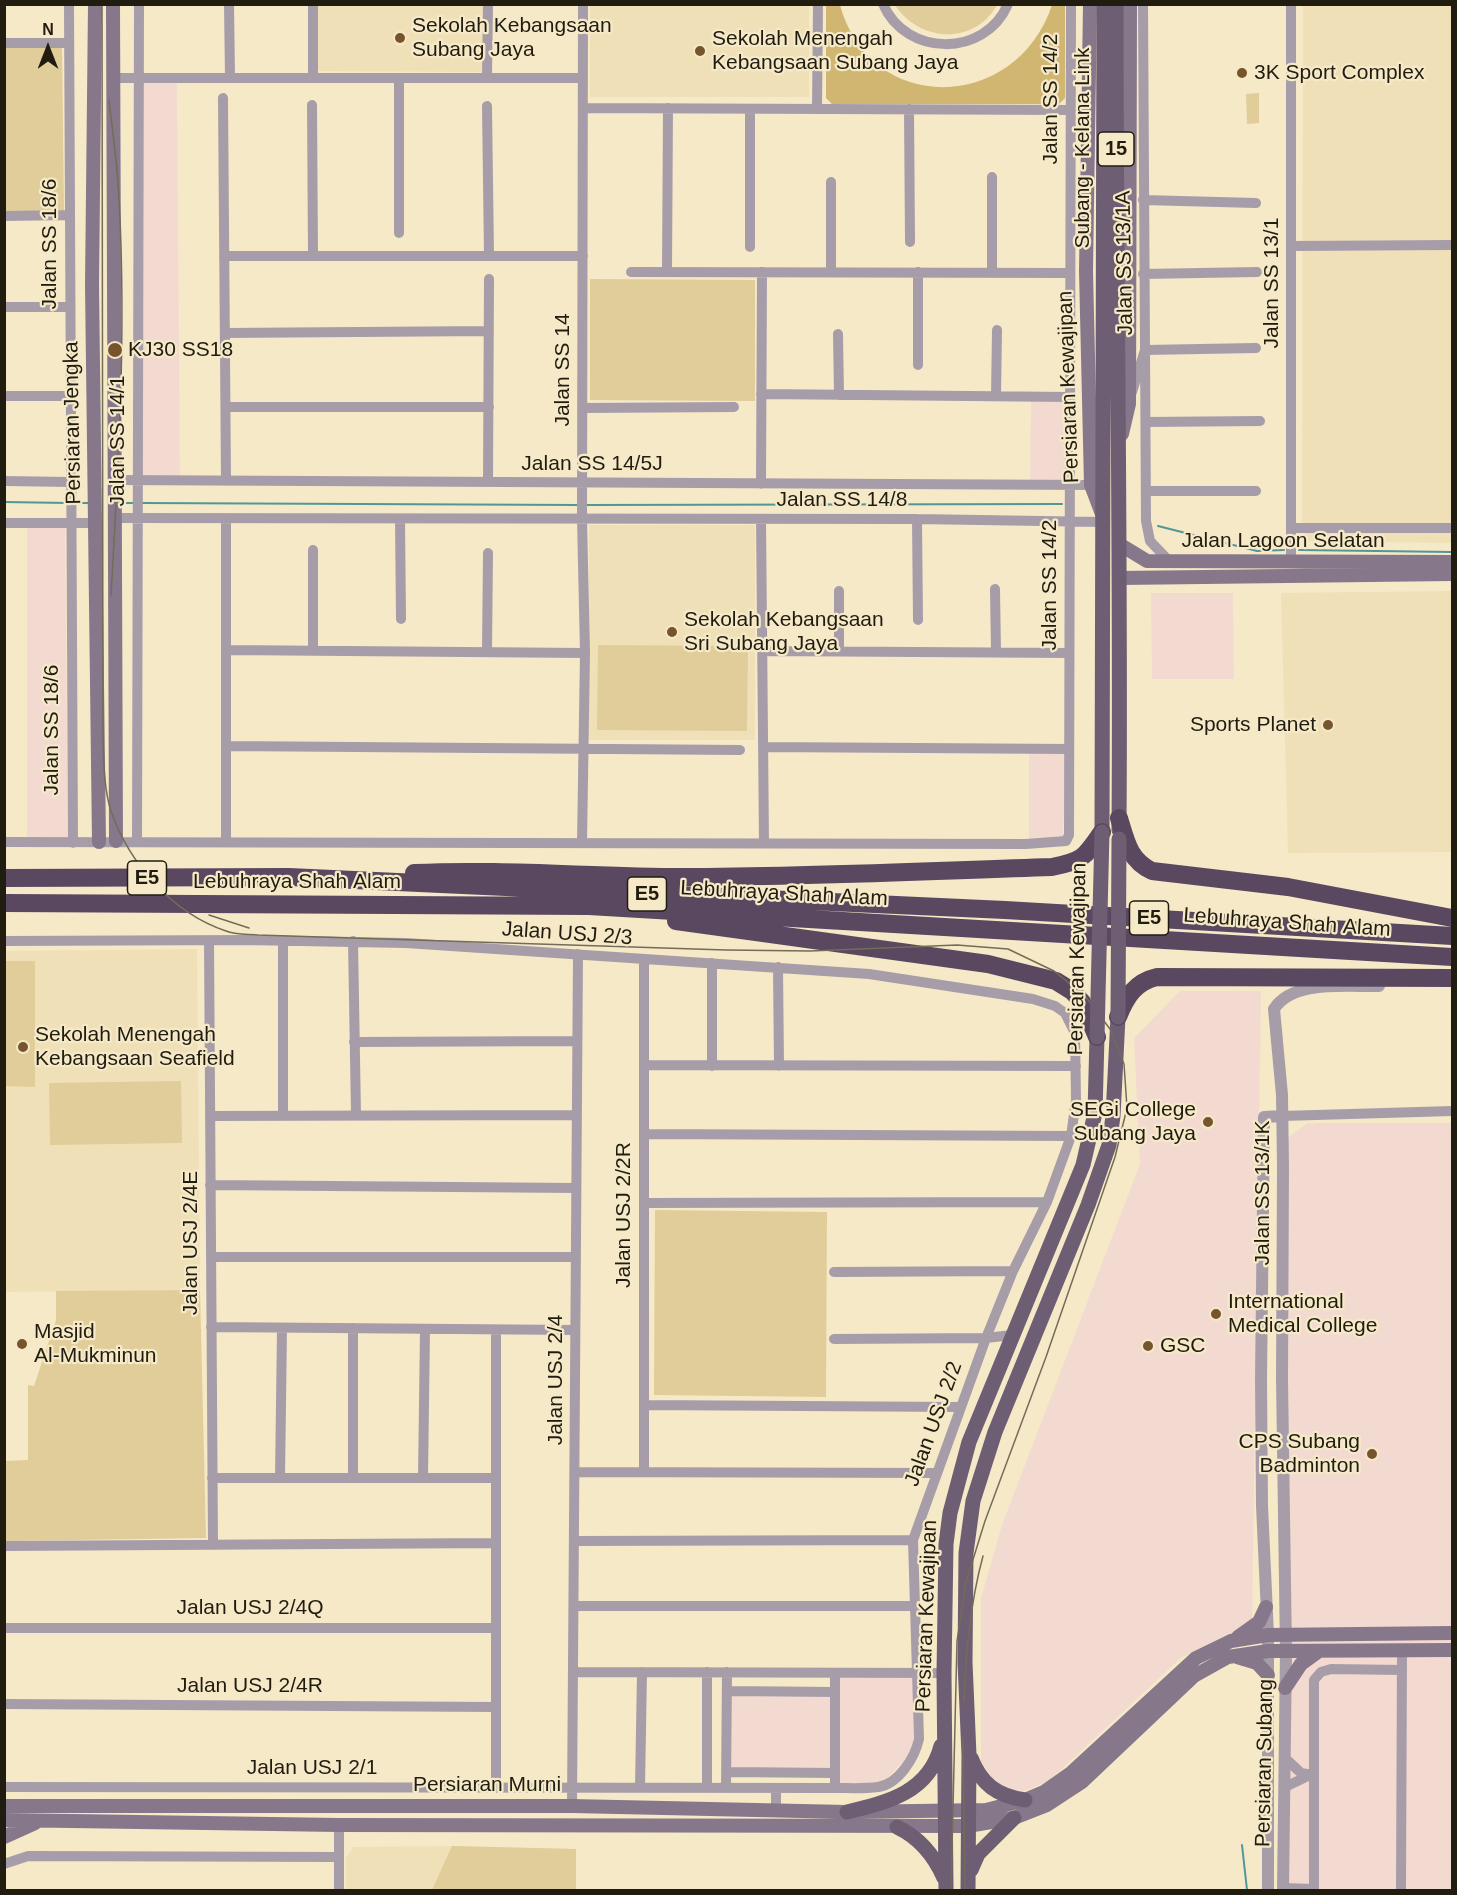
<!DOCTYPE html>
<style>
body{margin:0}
#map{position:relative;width:1457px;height:1895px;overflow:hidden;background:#f6e9c8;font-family:Helvetica,sans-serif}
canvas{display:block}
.frame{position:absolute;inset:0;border:6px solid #201c10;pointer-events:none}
.north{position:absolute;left:18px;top:18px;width:60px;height:60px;-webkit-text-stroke:4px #f6e9c8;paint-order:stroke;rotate:0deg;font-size:16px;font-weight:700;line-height:24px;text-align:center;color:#201c10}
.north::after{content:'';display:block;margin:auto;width:21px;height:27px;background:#201c10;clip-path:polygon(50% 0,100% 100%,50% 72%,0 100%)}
</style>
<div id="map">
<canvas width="1457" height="1895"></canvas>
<div class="frame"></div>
<div class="north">N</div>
</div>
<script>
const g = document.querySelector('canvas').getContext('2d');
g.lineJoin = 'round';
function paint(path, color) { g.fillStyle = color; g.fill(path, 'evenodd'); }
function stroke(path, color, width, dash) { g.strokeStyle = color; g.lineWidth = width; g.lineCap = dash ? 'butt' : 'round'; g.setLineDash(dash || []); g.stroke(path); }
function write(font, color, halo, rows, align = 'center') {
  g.font = font + ' Helvetica,sans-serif'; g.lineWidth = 4.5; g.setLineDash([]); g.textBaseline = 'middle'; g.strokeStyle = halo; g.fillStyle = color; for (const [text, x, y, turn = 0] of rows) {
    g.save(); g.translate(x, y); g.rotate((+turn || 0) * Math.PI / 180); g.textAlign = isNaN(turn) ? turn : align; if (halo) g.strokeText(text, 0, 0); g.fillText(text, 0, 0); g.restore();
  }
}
const commercial = new Path2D(`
 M177,82l3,395h-40v-394z
 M1031,400h35v83l-36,-1z
 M27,523h38l3,315h-41z
 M1151,593h82l1,86h-82z
 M1029,752h37l-3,85 -34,4z
 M1180,991h81l-9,637 -70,29 -133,124 -27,11 -13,2 -28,-23v-173l21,-73 138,-361 -6,-126z
 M1308,1123h144v767h-164l-2,-751z
 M838,1677h76l-1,75 -30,30 -44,3 -1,-15 -108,-1v-75l108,1z`);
const built = new Path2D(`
 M318,5h165v67l-165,-1z
 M590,5h219v92h-219z
 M1303,5h149v538l-150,-2z
 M589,525h166v215h-166z
 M1452,591v261l-164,1 -7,-260z
 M197,949l3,341 -195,2 -1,-341z
 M452,1846l124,3v41h-230v-32l7,-11z`);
const green = new Path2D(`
 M895,5h102c-23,41 -78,37 -102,0z
 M62,46l2,166 -59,1 -1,-166z
 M1259,93v30l-12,1 -1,-30z
 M590,279l165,1v121l-165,-1z
 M598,645l150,1 -1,85 -150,-1z
 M5,961h30v126l-30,-1z
 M181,1081l1,62 -132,2 -1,-62z
 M655,1210l172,2 -1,185 -172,-2z
 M200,1290l6,248 -201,3 -1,-80 24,-1v-75l6,1 22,-66v-29z
 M452,1846l124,3v41h-144z`);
const forest = new Path2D(`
 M826,5h14c30,111 176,108 212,0h13v93l-6,6h-227l-6,-6z`);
const stream = new Path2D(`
 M4,502l64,1
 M76,503h13
 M121,503h13
 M142,503l436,2
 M586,505l476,-1
 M1158,526l99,25 27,-1
 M1299,550l153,2
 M1242,1845l5,45`);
const minor = new Path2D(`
 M69,4l4,839
 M229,4l1,74
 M313,4v74
 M883,4c23,53 102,54 125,0
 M1143,4l3,517 4,20 20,21
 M4,43h65
 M112,78h471
 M399,78v155
 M487,78l1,-74
 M223,98l3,383
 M312,105l1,151
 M487,106l2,150
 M583,108l488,2
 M750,109v138
 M817,109l1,-105
 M909,109l1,133
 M992,177v96
 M831,182v90
 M1143,200l113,3
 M4,216l65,-1
 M1292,246l160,-1
 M224,256h359
 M631,272l439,1
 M667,272l1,-164
 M918,272v93
 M1143,274l114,-2
 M4,307h66
 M225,333l264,-2
 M838,334l1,61
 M1132,392l13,-42 111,-2
 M761,394l309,3
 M4,396h67
 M996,396l1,-66
 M226,407h263
 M582,408l152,-1
 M1146,422l114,-1
 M114,480l977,5
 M4,481l67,1
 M488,482l1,-203
 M761,484l1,-212
 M1146,491h110
 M114,518l803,1 186,3
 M226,519v323
 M400,519l1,100
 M761,519l3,324
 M917,519l1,101
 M4,523h91
 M1292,528h160
 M313,550v100
 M1291,561v-557
 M995,589l1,63
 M226,650l359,3
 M487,651l1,-98
 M762,651l307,2
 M839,651v-60
 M226,746l514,4
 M763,747l306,2
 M137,841l2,-837
 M4,842l1022,2 40,-3 3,-6 2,-831
 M582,843l3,-190 -3,-134 1,-515
 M4,941l241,-1 161,3 463,31 164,25 22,7 10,7 10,20 1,67 -5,36 -24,66 -34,69 -27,67 -73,202 6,199c-4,18 -20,45 -41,48 -14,2 -29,1 -43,1l-831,-1
 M209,941l4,604
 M283,941v175
 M353,941l3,174
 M712,963v103
 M778,967l1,99
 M354,1042l223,-1
 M644,1065l432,1
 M210,1116l367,-1
 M1282,1116l170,-5
 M644,1134l427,2
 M210,1185l366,3
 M644,1203l403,-1
 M211,1257h365
 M834,1272l179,-1
 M211,1327l364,3
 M353,1328v150
 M496,1330v458
 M834,1339l152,-1 26,-3
 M644,1405l315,2
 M575,1472l362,1
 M644,1472v-513
 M212,1478h284
 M280,1478l2,-150
 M423,1478l2,-149
 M574,1541l339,-1
 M4,1546l492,-3
 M574,1606h341
 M4,1628h492
 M573,1672l371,1
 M835,1673v115
 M727,1691l108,1
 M4,1704l492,3
 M1285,1758l16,15 12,2
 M727,1772l108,1
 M1285,1787l25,-12
 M640,1788l2,-116
 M707,1788v-116
 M726,1788l1,-116
 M776,1788v22
 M572,1806l6,-852
 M339,1825v65
 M4,1864l24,-8 311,1
 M1283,1888l30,1
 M1314,1890v-210l7,-8 10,-3 71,1
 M1401,1890l1,-240`);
const tertiary = new Path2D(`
 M1268,1890v-255l-6,-129 -1,-127 3,-262 18,-1
 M1283,1890l3,-239 -4,-272 1,-212 -1,-72 -8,-86c19,-30 74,-22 105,-23`);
const secondary = new Path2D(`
 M95,4l-3,281 7,557
 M113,4l3,837
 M1090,4l-4,267 5,214 11,29
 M1122,434l7,-30 1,-400
 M1119,544l28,17 305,1
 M1120,578l332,-4
 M1238,1637l21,-15 7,-15
 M1237,1657l20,6 11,12
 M1285,1688l16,-24 18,-13
 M4,1806h568l275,6 139,-2 39,-10 19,-8 27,-19 125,-115 35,-17 37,-6 184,-2
 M4,1820l335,5 629,1 46,-8 33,-13 35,-23 112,-106 34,-19 40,-6 184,-1
 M4,1837l31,-14`);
const primary = new Path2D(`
 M1116,4c0,276 5,551 3,826
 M1102,832l2,-828
 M971,1758c10,26 26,38 54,42
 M847,1812c42,-10 82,-20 94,-66
 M897,1827c23,11 37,28 47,51
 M971,1870l7,-16 36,-36
 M946,1890l-2,-217 2,-129 4,-31 19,-71 114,-277 12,-52 2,-76
 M968,1890l1,-135 -4,-93 1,-109 7,-52 22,-69 93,-227 21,-60 4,-29 5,-99`);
const motorway = new Path2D(`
 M1119,818c7,23 10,42 33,53l136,16 164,31
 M414,873c90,-4 179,4 269,4 123,0 246,-6 369,-10 31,-6 33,-10 50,-35
 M4,878l285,-1 716,33 447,26
 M4,903l585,3 863,51
 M676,921l312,43 68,17 16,10 10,11 15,35
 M1118,1017c8,-20 17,-35 39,-40l295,1`);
const tram = new Path2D(`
 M102,4l1,738c1,23 1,47 8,69 18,52 61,102 115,120 9,4 22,3 32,4l468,15 84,1 147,-6 51,4 46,22 31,25 25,33 14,35 3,44 -12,49 -69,200 -61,164 -19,61 -9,59 -6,249
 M109,100c3,27 7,55 9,82 9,137 1,276 -7,413
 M209,915l40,13
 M964,1701c2,-49 6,-97 19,-145
 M963,1737l2,153`);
const primaryBridge = new Path2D(`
 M1118,1017l1,-178
 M1097,1037l5,-205`);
const markers = [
 [400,38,6,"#76552c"],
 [700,51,6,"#76552c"],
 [1242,73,6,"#76552c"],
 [115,350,8,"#76552c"],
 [672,632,6,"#76552c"],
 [1328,725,6,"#76552c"],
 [23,1047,6,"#76552c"],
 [1208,1122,6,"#76552c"],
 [1216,1314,6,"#76552c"],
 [22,1344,6,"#76552c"],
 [1148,1346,6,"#76552c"],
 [1372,1454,6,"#76552c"]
];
const shields = [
 [1116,149,36],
 [147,878,39],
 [647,894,39],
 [1149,918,39]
];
const shieldNames = [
 ["15",1116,149],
 ["E5",147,878],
 ["E5",647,894],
 ["E5",1149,918]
];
const poiNames = [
 ["Sekolah Kebangsaan",412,26],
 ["Subang Jaya",412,50],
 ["Sekolah Menengah",712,39],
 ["Kebangsaan Subang Jaya",712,63],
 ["3K Sport Complex",1254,73],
 ["KJ30 SS18",128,350],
 ["Sekolah Kebangsaan",684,620],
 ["Sri Subang Jaya",684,644],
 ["Sports Planet",1316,725,"right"],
 ["Sekolah Menengah",35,1035],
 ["Kebangsaan Seafield",35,1059],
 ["SEGi College",1196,1110,"right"],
 ["Subang Jaya",1196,1134,"right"],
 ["International",1228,1302],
 ["Medical College",1228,1326],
 ["Masjid",34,1332],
 ["Al-Mukminun",34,1356],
 ["GSC",1160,1346],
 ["CPS Subang",1360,1442,"right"],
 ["Badminton",1360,1466,"right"]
];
const streetNames = [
 ["Jalan SS 14/2",1051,99,-90],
 ["Subang - Kelana Link",1083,148,-90],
 ["Jalan SS 18/6",50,244,-90],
 ["Jalan SS 13/1A",1125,263,-91],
 ["Jalan SS 13/1",1272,283,-90],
 ["Jalan SS 14",563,370,-90],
 ["Persiaran Kewajipan",1069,387,-92],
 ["Persiaran Jengka",73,423,-91],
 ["Jalan SS 14/1",118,441,-90],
 ["Jalan SS 14/5J",592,464],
 ["Jalan SS 14/8",842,500],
 ["Jalan Lagoon Selatan",1283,541],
 ["Jalan SS 14/2",1050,585,-90],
 ["Jalan SS 18/6",52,730,-90],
 ["Lebuhraya Shah Alam",297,882],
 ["Lebuhraya Shah Alam",784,894,3],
 ["Lebuhraya Shah Alam",1287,923,4],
 ["Jalan USJ 2/3",567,934,4],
 ["Persiaran Kewajipan",1078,959,-89],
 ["Jalan SS 13/1K",1263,1193,-90],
 ["Jalan USJ 2/2R",624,1215,-90],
 ["Jalan USJ 2/4E",191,1243,-90],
 ["Jalan USJ 2/4",556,1380,-90],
 ["Jalan USJ 2/2",934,1424,-70],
 ["Jalan USJ 2/4Q",250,1608],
 ["Persiaran Kewajipan",927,1616,-88],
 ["Jalan USJ 2/4R",250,1686],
 ["Persiaran Subang",1265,1763,-89],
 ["Jalan USJ 2/1",312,1768],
 ["Persiaran Murni",487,1785]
];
paint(commercial, '#f3dad1');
paint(built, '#efe0b7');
paint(green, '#e0cd99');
paint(forest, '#d0b670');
stroke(stream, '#529798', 2);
stroke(minor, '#a79da9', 10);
stroke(tertiary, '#a79da9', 12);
stroke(secondary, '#86788a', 14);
stroke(primary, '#6e5e73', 15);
stroke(motorway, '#5a4860', 18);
stroke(tram, '#736c58', 1.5);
stroke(primaryBridge, '#6e5e73', 15);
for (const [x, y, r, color] of markers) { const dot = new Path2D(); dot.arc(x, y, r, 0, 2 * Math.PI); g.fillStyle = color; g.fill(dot); stroke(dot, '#f6e9c8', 2); }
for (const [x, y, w] of shields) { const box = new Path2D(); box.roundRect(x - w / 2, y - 17, w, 34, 4.5); g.fillStyle = '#f6e9c8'; g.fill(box); stroke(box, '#201c10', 1.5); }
write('bold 20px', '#201c10', null, shieldNames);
write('21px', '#201c10', '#f6e9c8', poiNames, 'left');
write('21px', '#201c10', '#f6e9c8', streetNames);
</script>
